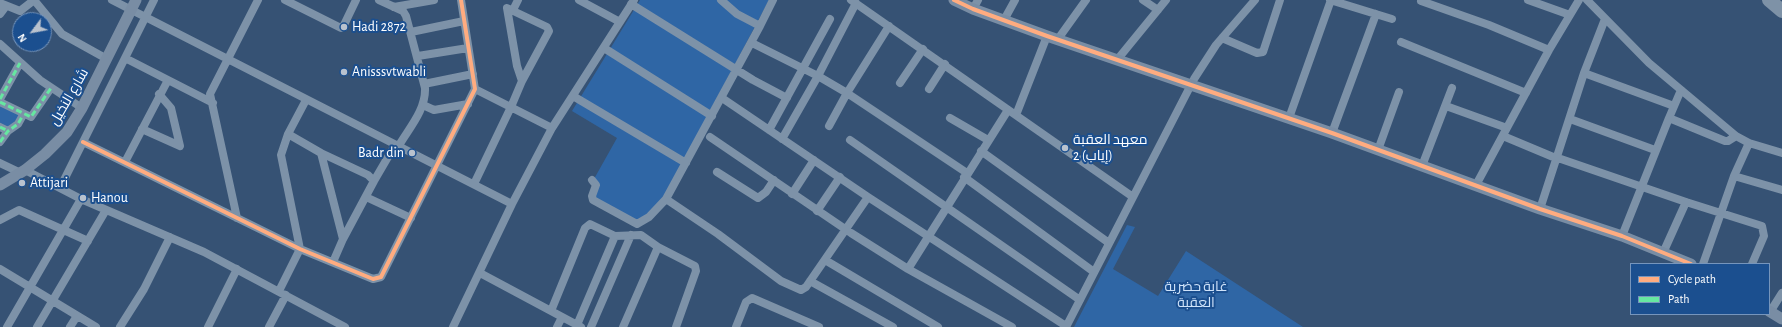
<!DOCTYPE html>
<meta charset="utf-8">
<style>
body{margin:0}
#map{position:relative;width:1782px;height:327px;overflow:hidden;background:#365274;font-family:"Alegreya Sans",sans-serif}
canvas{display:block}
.legend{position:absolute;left:1630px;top:263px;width:140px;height:52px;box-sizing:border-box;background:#1b4f8f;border:1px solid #7695bc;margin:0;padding:5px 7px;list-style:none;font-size:12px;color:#fff}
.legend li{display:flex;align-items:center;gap:8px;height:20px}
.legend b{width:20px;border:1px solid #7695bc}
.north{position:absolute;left:12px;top:12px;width:40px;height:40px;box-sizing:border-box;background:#1b4f8f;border:1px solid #7695bc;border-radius:50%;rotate:238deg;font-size:11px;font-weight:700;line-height:16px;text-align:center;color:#fff}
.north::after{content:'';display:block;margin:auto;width:14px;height:18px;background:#b9c2ce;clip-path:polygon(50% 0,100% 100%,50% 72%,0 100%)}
</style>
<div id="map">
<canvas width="1782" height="327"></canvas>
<ul class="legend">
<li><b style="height:5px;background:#ffac80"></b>Cycle path</li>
<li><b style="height:5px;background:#66e7a1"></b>Path</li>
</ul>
<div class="north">N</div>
</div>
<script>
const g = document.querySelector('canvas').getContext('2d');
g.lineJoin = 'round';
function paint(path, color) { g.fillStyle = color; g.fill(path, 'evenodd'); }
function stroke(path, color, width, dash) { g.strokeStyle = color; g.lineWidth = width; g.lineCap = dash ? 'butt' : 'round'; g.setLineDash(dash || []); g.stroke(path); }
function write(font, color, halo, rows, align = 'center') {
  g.font = font + ' "Alegreya Sans",Cairo,sans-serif'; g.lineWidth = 4; g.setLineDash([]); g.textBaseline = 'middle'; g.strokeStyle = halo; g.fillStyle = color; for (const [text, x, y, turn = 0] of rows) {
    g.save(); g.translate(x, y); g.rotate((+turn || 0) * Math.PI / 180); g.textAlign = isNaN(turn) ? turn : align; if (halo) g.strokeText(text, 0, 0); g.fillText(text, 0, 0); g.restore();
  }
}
const green = new Path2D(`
 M640,0h129l-105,198 -25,26 -46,-26 1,-19 23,-41 -45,-27z
 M0,105l21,10 -13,14 -8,-5z
 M1127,225l8,2 -22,42 45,27 28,-45 117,76h-229z`);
const street = new Path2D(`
 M34,0l28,34 45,25
 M112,0l400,204
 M285,0l56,28 2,-1 13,-27
 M379,0l24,11 3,5 19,72c1,22 -16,40 -27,59
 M579,0l41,22
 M851,0l282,197
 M1143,0l15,10
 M1330,0l62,19
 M1528,0l42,15
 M1587,0l62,63 87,73 13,7 33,10
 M1421,1l68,24 60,25
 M0,3l20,8 14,-11
 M631,4l122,76 34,18
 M394,7l40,-7
 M507,8l40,19 2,4 -27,50 -5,-15z
 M973,9l5,-9
 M513,10l5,-10
 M0,14l6,-8
 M1004,20l11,-20
 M760,26l13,-26
 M411,32l53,-11
 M1222,38l35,15 6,-1 17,-52
 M1058,39l28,-39
 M1401,42l125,51
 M752,43l66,33 29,17 120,80
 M0,44l40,36 42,28
 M604,48l108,68
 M418,56l50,-8
 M125,58l88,45
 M1117,60l49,-60
 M1584,73l90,33
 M900,83l23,-34
 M424,84l49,-10
 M475,89l77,39
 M929,89l16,-25
 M1681,90l-12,28 56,23h3l8,-5
 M573,96l113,67
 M722,98l146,99 198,129
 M0,99l20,-36
 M0,102l31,15 20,-29
 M423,105l11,5 34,-6
 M1446,106l61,22
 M1016,115l31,-79
 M950,118l38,22
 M1289,118l42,-118
 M1570,119l85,31
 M829,126l18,-33 42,-67
 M0,127l8,4
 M142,129l38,17 -9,-38 -12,-14
 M769,130l61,-111
 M1332,133l44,-119
 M288,134l33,19 22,86 -10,23
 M1503,136l55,23
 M710,137l141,96 57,36 104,58
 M782,139l36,-63 38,-73
 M850,140l230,160
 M0,142l8,-11 10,-7 5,-9
 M83,142l217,107 73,30 8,-2 94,-188 -14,-89
 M1378,150l21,-58
 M981,151l128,92
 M321,153l47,22 6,6 -31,58
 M1558,158l128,44 76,24 2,10 -12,28
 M125,162l43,-82
 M0,163l21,10
 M1422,166l30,-78
 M25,170l56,29 123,53 141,75
 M717,172l41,26 8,-6 8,-12
 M1734,176l48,14
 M964,177l130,95
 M592,180l4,5 -4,11 1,4 44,24 12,-7 17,-18 94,-173 -23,-12 -16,-14
 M374,181l21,-36
 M474,184l37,-77 11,-26
 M1476,185l73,-135 30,-50
 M60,188l94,-188
 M792,194l22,-34
 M366,197l45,21
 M666,199l52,35 63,47 20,9 5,-3 62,-90
 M1540,209l44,-136 21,-54
 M817,211l23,-34
 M237,218l-27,-124 48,-94
 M0,220l19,-10 69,31
 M1622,236l47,-118
 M1663,253l23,-51
 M825,260l113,67
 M1703,264l31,-88 15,-33
 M0,269l96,58
 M908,269l100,-159
 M480,273l101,54
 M810,281l83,46
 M279,291l21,-42 -19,-94 7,-21 18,-34
 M551,311l34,-83 5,-4 25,12 26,-1 17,12 37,19 1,5 -20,56
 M1770,312l12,-19
 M577,325l38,-89
 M7,327l74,-128
 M37,327l69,-117
 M70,327l7,-11
 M120,327l24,-38 26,-52
 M208,327l29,-58
 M269,327l17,-32
 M453,327l59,-123 40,-76 82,-128
 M557,327l5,-10
 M591,327l40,-92
 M623,327l35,-80
 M736,327l10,-25 6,-4 67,29
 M1066,327l128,-248 22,-34 39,-45`);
const secondary = new Path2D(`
 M954,0l19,9 74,27 285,97 208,76 82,27 69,28
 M0,185l25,-15 20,-16 22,-22 15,-24 54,-108
 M1769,311l13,8`);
const highway = new Path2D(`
 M1769,0l13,11`);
const quiet = new Path2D(`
 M0,99l20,-36
 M0,102l31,15 20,-29
 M0,127l8,4
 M0,142l8,-11 10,-7 5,-9`);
const cycleway = new Path2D(`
 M954,0l19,9 74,27 285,97 208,76 82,27 69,28
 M83,142l217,107 73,30 8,-2 94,-188 -14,-89`);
const markers = [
 [344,27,4,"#b9c2ce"],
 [344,72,4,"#b9c2ce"],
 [1065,148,4,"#b9c2ce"],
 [412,153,4,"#b9c2ce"],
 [22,183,4,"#b9c2ce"],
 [83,198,4,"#b9c2ce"]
];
const poiNames = [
 ["Hadi 2872",352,27],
 ["Anisssvtwabli",352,72],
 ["معهد العقبة",1073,140],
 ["2 (إياب)",1073,156],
 ["Badr din",404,153,"right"],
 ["Attijari",30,183],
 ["Hanou",91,198]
];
const streetNames = [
 ["شارع النخيل",69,97,-60]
];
const parkNames = [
 ["غابة حضرية",1196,287],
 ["العقبة",1196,303]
];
paint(green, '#2f66a5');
stroke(street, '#7d92a8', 8);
stroke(secondary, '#798da4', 11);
stroke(highway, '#7e92a7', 14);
stroke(quiet, '#66e7a1', 3, [6, 3]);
stroke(cycleway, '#ffac80', 4);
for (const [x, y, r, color] of markers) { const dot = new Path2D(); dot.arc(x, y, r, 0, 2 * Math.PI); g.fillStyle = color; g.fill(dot); stroke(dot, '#1b4f8f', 1.5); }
write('14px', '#fff', '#1b4f8f', poiNames, 'left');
write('14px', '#fff', '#1b4f8f', streetNames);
write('14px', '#cfe3fa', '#1b4f8f', parkNames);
</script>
